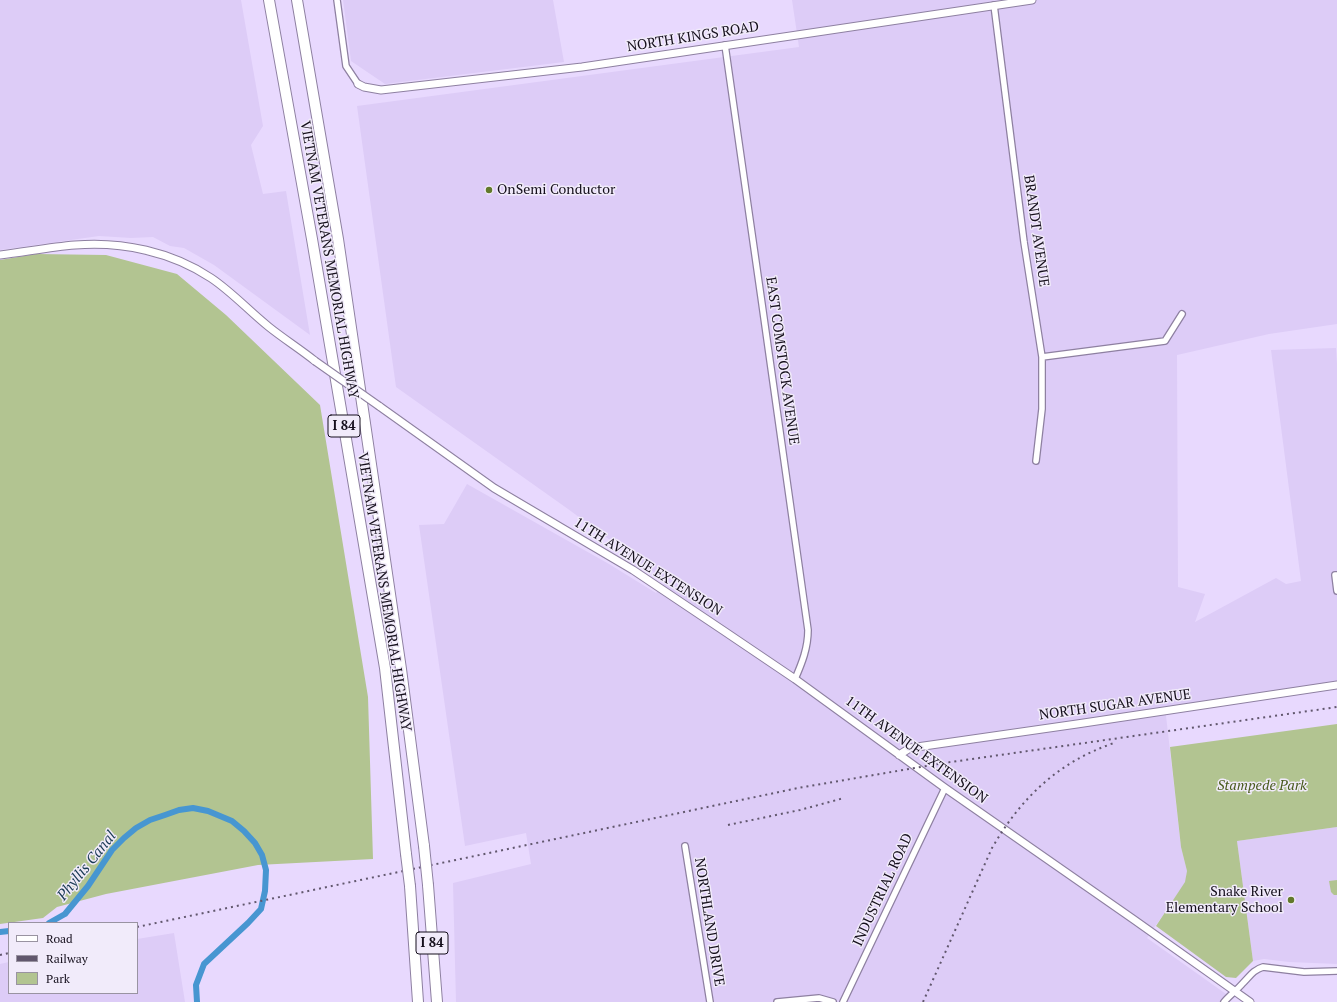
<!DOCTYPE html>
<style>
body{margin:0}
#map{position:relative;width:1337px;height:1002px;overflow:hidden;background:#e8d9fe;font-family:"PT Serif",serif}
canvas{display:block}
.legend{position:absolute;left:8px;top:922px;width:130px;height:72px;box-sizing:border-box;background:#f1ebfa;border:1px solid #9993a1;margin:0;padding:5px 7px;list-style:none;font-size:12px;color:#150f1c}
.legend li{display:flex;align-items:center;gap:8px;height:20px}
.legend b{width:20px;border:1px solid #9993a1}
</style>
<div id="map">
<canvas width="1337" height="1002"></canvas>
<ul class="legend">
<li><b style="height:5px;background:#fff"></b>Road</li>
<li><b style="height:5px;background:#61576d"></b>Railway</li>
<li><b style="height:11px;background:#b2c491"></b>Park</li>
</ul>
</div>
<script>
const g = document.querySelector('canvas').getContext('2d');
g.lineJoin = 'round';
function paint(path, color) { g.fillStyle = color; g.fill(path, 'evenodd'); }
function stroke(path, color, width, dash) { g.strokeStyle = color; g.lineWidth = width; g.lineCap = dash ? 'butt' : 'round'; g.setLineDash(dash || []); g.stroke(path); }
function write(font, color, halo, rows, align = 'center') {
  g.font = font + ' "PT Serif",serif'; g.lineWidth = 3; g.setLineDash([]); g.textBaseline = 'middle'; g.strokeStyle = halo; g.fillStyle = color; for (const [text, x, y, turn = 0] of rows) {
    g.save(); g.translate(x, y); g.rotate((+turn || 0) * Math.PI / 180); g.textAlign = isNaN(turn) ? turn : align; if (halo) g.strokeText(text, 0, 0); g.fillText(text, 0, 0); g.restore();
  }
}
const built = new Path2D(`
 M0,0h241l22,126 -12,19 12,49 23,-3 24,144 -96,-70 -30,-17 -14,-2 -17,-9 -22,1 -32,-2 -99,14z
 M343,0h210l11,62 -179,22 -34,-23z
 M792,0h545v324l-68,10 -92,21 1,232 27,7 -10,28 81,-44 10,6 15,-3 -30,-231 65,-2 1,16v317l-172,26 16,140 6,24 -1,11 -39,56 79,56 -5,8h-765l-3,-119 78,-19 -5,-31 -61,13 -46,-321 25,-1 23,-40 142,80 47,29 10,-12 -98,-72 -172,-122 -39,-281 442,-59z
 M1337,827v137l-48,-2 -25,-3 -11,2 -16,-120z
 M174,933l11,69h-185v-38l9,-2v31h128v-54z`);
const green = new Path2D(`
 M36,254l70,1 71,19 49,41 94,90 48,292 5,162 -115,6 -152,29 -49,13 -14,11 -43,6v-664z
 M1337,724v103l-100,14 16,120 -17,17 -10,-1 -70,-51 29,-44 2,-11 -6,-24 -11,-100z
 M1337,880v15h-3l-3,-3 -2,-11z`);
const canal = new Path2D(`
 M49,923l16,-9 23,-28 24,-36 12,-12 12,-10 14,-8 15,-5 14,-5 14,-2 15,3 24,10 12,10 11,12 7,12 4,15 -1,21 -4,18 -13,14 -44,41 -8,21 1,17
 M0,932l9,-1`);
const minor = new Path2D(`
 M337,0l9,66 12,18
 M994,5l30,237 18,115v52l-6,52
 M725,45c27,195 57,390 83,585 0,18 -6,33 -13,49
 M1042,357l123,-16 17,-27
 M1337,575h-2l2,16
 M685,846l25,156
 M777,1002l42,-4 14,4
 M843,1002l102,-214
 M1224,1002c6,-7 13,-12 19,-19 7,-7 10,-13 20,-16l41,5 33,-1`);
const tertiary = new Path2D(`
 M358,84l6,3 17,3 201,-23 450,-67
 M0,255c25,-3 50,-8 75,-10 47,-4 97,7 136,33 21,14 38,33 58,49 15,12 31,22 46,34
 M379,406l115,82 139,82 91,61 71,48 150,109 188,131 117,83
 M899,755l11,-7 167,-24 260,-39`);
const motorway = new Path2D(`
 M269,0l43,239 73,429 21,186
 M297,0l41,239 63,430 23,177
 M428,885l9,117
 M410,886l8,116`);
const rail = new Path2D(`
 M728,825l72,-15 44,-12
 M137,927l661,-139 146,-25 393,-56
 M0,955l9,-2
 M923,1002l69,-154c29,-50 66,-86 122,-105`);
const tertiaryBridge = new Path2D(`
 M315,361l64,45`);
const motorwayBridge = new Path2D(`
 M424,846l4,39
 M406,854l4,32`);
const markers = [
 [489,190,4,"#62792b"],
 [1291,900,4,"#62792b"]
];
const shields = [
 [344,426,32],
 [432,943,32]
];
const shieldNames = [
 ["I 84",344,426],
 ["I 84",432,943]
];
const streetNames = [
 ["NORTH KINGS ROAD",693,37,-9],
 ["BRANDT AVENUE",1036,231,82],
 ["VIETNAM VETERANS MEMORIAL HIGHWAY",329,260,80],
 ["EAST COMSTOCK AVENUE",782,361,82],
 ["11TH AVENUE EXTENSION",648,567,32],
 ["VIETNAM VETERANS MEMORIAL HIGHWAY",384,592,81],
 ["NORTH SUGAR AVENUE",1115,705,-8],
 ["11TH AVENUE EXTENSION",916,750,36],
 ["INDUSTRIAL ROAD",883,890,-65],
 ["NORTHLAND DRIVE",709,922,81]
];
const poiNames = [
 ["OnSemi Conductor",497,190],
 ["Snake River",1283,892,"right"],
 ["Elementary School",1283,908,"right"]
];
const parkNames = [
 ["Stampede Park",1262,786]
];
const waterNames = [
 ["Phyllis Canal",87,866,-51]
];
paint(built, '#ddccf7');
paint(green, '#b2c491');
stroke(canal, '#4796d1', 6);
stroke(minor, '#8e80a1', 8);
stroke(tertiary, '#8e80a1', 9);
stroke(motorway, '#8e80a1', 12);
stroke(minor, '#fff', 5.5);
stroke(tertiary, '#fff', 7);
stroke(motorway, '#fff', 10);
stroke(rail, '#61576d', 2, [2, 4]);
stroke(tertiaryBridge, '#8e80a1', 9, []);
stroke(motorwayBridge, '#8e80a1', 12, []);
stroke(tertiaryBridge, '#fff', 7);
stroke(motorwayBridge, '#fff', 10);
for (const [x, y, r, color] of markers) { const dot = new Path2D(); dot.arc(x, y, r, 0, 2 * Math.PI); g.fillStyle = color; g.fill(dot); stroke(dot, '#f1ebfa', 1.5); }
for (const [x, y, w] of shields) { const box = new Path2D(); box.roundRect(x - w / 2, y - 11, w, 22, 3); g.fillStyle = '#f1ebfa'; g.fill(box); stroke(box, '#150f1c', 1); }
write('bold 13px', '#150f1c', null, shieldNames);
write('14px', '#150f1c', '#f1ebfa', streetNames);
write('14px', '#150f1c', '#f1ebfa', poiNames, 'left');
write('italic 14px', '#485a1c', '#f1ebfa', parkNames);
write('italic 15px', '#1a3b54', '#f1ebfa', waterNames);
</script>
